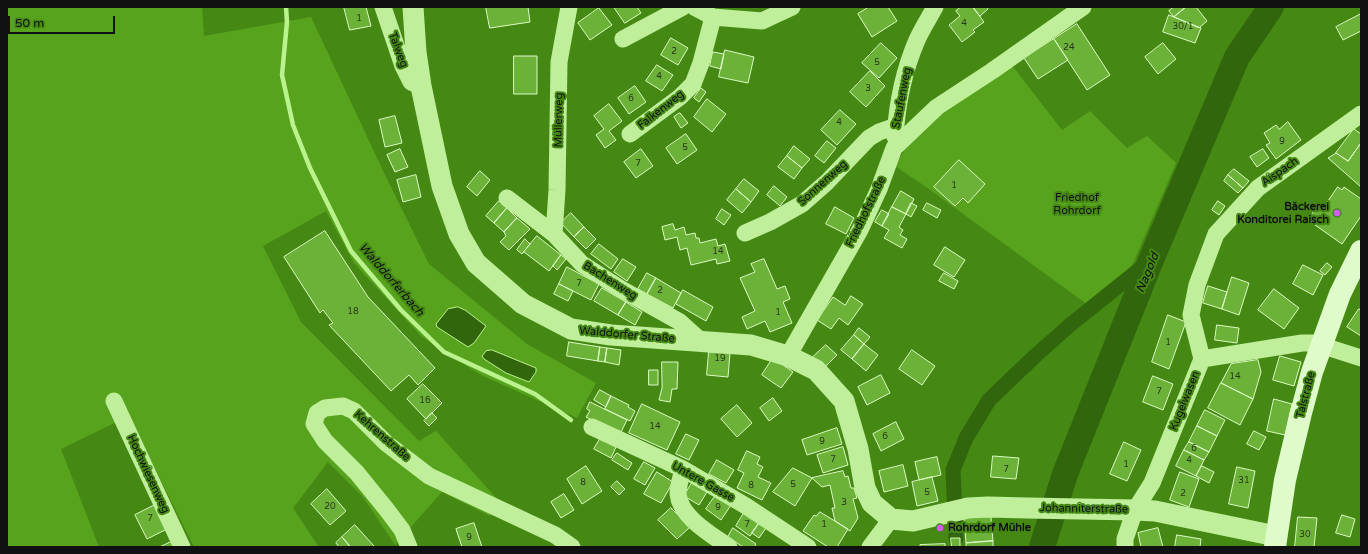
<!DOCTYPE html>
<meta charset="utf-8">
<style>
body{margin:0}
#map{position:relative;width:1368px;height:554px;overflow:hidden;background:#458914;font-family:"Varela Round",sans-serif}
canvas{display:block}
.frame{position:absolute;inset:0;border:8px solid #111;pointer-events:none}
.scale{position:absolute;left:8px;top:16px;width:107px;height:18px;box-sizing:border-box;border:2px solid #111;border-top:0;padding-left:5px;font-size:12px;line-height:14px;white-space:nowrap;color:#111;-webkit-text-stroke:3px #458914;paint-order:stroke}
</style>
<div id="map">
<canvas width="1368" height="554"></canvas>
<div class="frame"></div>
<div class="scale">50 m</div>
</div>
<script>
const g = document.querySelector('canvas').getContext('2d');
g.lineJoin = 'round';
function paint(path, color) { g.fillStyle = color; g.fill(path, 'evenodd'); }
function stroke(path, color, width, dash) { g.strokeStyle = color; g.lineWidth = width; g.lineCap = dash ? 'butt' : 'round'; g.setLineDash(dash || []); g.stroke(path); }
function write(font, color, halo, rows, align = 'center') {
  g.font = font + ' "Varela Round",sans-serif'; g.lineWidth = 4; g.setLineDash([]); g.textBaseline = 'middle'; g.strokeStyle = halo; g.fillStyle = color; for (const [text, x, y, turn = 0] of rows) {
    g.save(); g.translate(x, y); g.rotate((+turn || 0) * Math.PI / 180); g.textAlign = isNaN(turn) ? turn : align; if (halo) g.strokeText(text, 0, 0); g.fillText(text, 0, 0); g.restore();
  }
}
const green = new Path2D(`
 M7,7h195l2,29 107,-19 75,160 43,87 98,80 69,39 -19,35 -96,-43 -59,-38 -68,-74 -28,-52 -63,35 38,76 118,119 17,-10 63,70 -9,15 -48,-24 -47,53 -32,-48 -35,-35 -35,46 26,39h-125l-65,-131 -68,33 38,98h-92z
 M1011,64l51,66 28,-19 37,37 20,-12 29,27 -48,112 -40,30 -159,-116 -34,-23 21,-35z`);
const water = new Path2D(`
 M458,307l7,3 21,16 -12,17 -6,4 -31,-20 -1,-3 12,-15z
 M492,350l44,18v4l-7,10 -23,-9 -22,-14 -2,-3 4,-5z`);
const stream = new Path2D(`
 M286,7l1,15 -5,53 11,50 17,43 41,83 50,59 43,42 91,42 36,26`);
const canal = new Path2D(`
 M956,538l-3,-68 13,-32 23,-38 46,-44 35,-31 81,-65`);
const river = new Path2D(`
 M1042,547l23,-73 86,-214 86,-203 34,-50`);
const building = new Path2D(`
 M344,7h22l5,19 -21,4z
 M486,7h42l2,15 -40,6z
 M614,7h23l4,6 -16,10z
 M869,7h19l9,14 -25,16 -14,-23z
 M961,7h12l11,15 -11,8 2,2 -13,10 -13,-17 11,-9 -4,-5z
 M973,7h14l1,2 -8,7z
 M1174,7h12l-12,10 -5,-6z
 M1186,7h10l11,14 -8,7 -25,-11z
 M599,8l13,17 -22,15 -12,-17z
 M1361,14v17l-18,9 -7,-13z
 M1169,15l32,13 -6,15 -32,-11z
 M1077,24l33,51 -23,15 -33,-51z
 M671,38l17,10 -10,17 -17,-10z
 M1054,39l14,21 -30,19 -14,-21z
 M881,43l16,15 -18,20 -17,-15z
 M1163,43l13,16 -18,15 -13,-17z
 M725,50l29,7 -6,26 -29,-6z
 M713,52l11,2 -3,15 -11,-3z
 M514,56h23v38h-23z
 M657,65l16,10 -11,16 -16,-10z
 M870,71l15,15 -19,21 -16,-15z
 M635,86l11,16 -17,12 -11,-16z
 M701,88l5,4 -7,10 -5,-4z
 M707,99l19,15 -14,18 -18,-15z
 M609,104l13,17 -13,10 7,9 -11,8 -9,-13 8,-6 -10,-13z
 M840,110l16,14 -19,21 -16,-15z
 M680,113l8,10 -7,5 -7,-11z
 M395,116l7,27 -17,4 -6,-27z
 M1288,122l13,18 -25,19 -10,-14 4,-2 -6,-10 12,-8 3,4z
 M1354,129l7,5v9l-13,18 -12,-8z
 M686,134l11,16 -20,14 -11,-16z
 M827,141l9,7 -12,15 -9,-7z
 M1361,143v44l-33,-29 8,-5 12,8z
 M794,146l16,13 -8,9 -15,-12z
 M400,149l8,18 -13,5 -8,-17z
 M641,149l12,17 -17,12 -12,-16z
 M1263,149l6,9 -12,9 -7,-10z
 M787,156l15,12 -8,11 -16,-12z
 M959,160l26,24 -17,19 -5,-5 -8,8 -21,-19z
 M1234,169l15,12 -6,7 -15,-13z
 M480,171l10,9 -13,16 -10,-9z
 M416,175l5,22 -18,5 -6,-22z
 M1228,175l15,13 -5,5 -14,-12z
 M744,179l15,12 -8,11 -15,-13z
 M774,186l13,11 -7,9 -13,-11z
 M1338,187l4,3 2,-3 17,12v17l-19,28 -34,-24 9,-14 5,3z
 M736,189l15,13 -9,11 -15,-13z
 M901,191l13,8 -8,15 -14,-7z
 M499,201l8,7 -13,15 -8,-7z
 M1218,201l7,5 -6,9 -7,-5z
 M911,203l6,3 -6,11 -5,-3z
 M927,203l14,7 -4,8 -14,-8z
 M835,207l19,11 -8,16 -20,-10z
 M892,207l14,7 -7,13 4,3 -3,5 7,4 -5,9 -18,-10 5,-8 -7,-4z
 M507,208l10,10 -13,14 -10,-9z
 M722,209l9,6 -7,10 -8,-6z
 M882,210l7,4 -7,12 -7,-4z
 M571,213l13,14 -10,10 -13,-14z
 M517,218l13,11 -21,21 -9,-8 6,-6 -2,-4z
 M673,224l2,6 9,-3 2,8 9,-2 1,5h3l1,5 16,-4 2,7 7,-2 5,17 -13,3 -1,-5 -25,6 -4,-17 -7,2 -3,-13 -12,3 -3,-13z
 M584,227l12,12 -10,10 -12,-12z
 M325,231l43,66 67,71 -17,17 -9,-10 -18,16 -62,-66 4,-2 -10,-13 -3,3 -36,-56z
 M537,236l24,19 -12,16 -25,-19z
 M525,239l5,5 -8,10 -5,-4z
 M599,244l19,15 -7,10 -20,-15z
 M945,247l20,13 -11,17 -20,-12z
 M561,255l5,4 -9,11 -4,-4z
 M623,259l13,8 -9,14 -13,-9z
 M764,259l13,30 8,-3 5,13 -7,3 9,21 -22,9 -5,-11 -18,8 -5,-12 13,-6 -15,-33 15,-6 -4,-8z
 M1327,263l5,4 -7,8 -5,-4z
 M1303,265l20,10 -10,20 -20,-11z
 M567,267l32,17 -8,16 -32,-16z
 M647,273l9,5 -9,16 -9,-5z
 M944,273l14,8 -4,8 -15,-8z
 M1232,277l17,6 -10,32 -17,-6z
 M656,278l25,15 -8,15 -26,-14z
 M559,284l14,7 -5,10 -14,-7z
 M1208,286l19,6 -5,17 -19,-6z
 M602,288l24,14 -8,13 -24,-14z
 M1274,289l25,19 -15,21 -26,-19z
 M683,290l30,17 -7,14 -30,-17z
 M851,296l12,8 -15,21 -9,-7 -8,11 -14,-9 16,-23 12,8z
 M626,302l16,10 -7,13 -17,-10z
 M1359,309l2,1v26l-14,-9z
 M1168,315l18,7 -17,47 -17,-7z
 M1217,325l22,3 -2,15 -22,-3z
 M859,328l11,9 -6,7 -10,-9z
 M854,335l10,9 -12,15 -11,-9z
 M569,342l31,5 -2,14 -31,-5z
 M864,344l14,11 -12,16 -14,-12z
 M826,345l11,10 -14,14 -11,-11z
 M600,347l7,1 -2,14 -7,-1z
 M607,348l14,2 -2,15 -14,-3z
 M912,350l23,16 -13,19 -23,-16z
 M709,352l21,1 -2,24 -21,-2z
 M1280,356l21,6 -7,24 -21,-6z
 M773,358l20,14 -12,16 -19,-13z
 M1258,360l3,12 -8,27 -32,-16 10,-19z
 M662,362h16l-1,27h-5l-2,13 -11,-2 3,-12z
 M649,370h9v15h-9z
 M881,375l9,18 -23,12 -9,-18z
 M1153,376l20,8 -10,26 -20,-8z
 M1221,383l32,16 -13,26 -32,-17z
 M423,384l19,19 -16,16 -19,-20z
 M600,390l11,6 -5,11 -12,-7z
 M611,396l18,9 -1,2 7,4 -5,10 -25,-12z
 M773,398l9,13 -13,10 -9,-13z
 M1274,399l18,5 -7,31 -18,-4z
 M590,402l37,18 -7,14 -34,-17 4,-6 -3,-2z
 M642,404l38,18 -13,28 -38,-17z
 M737,405l15,18 -15,14 -16,-18z
 M1205,410l20,10 -8,16 -20,-10z
 M432,413l5,5 -8,8 -5,-5z
 M896,422l8,17 -23,12 -8,-17z
 M1197,426l20,10 -8,16 -20,-10z
 M837,428l5,16 -35,11 -5,-15z
 M1254,431l12,6 -7,13 -12,-6z
 M686,434l13,6 -10,20 -13,-6z
 M600,439l16,8 -5,11 -17,-9z
 M1124,442l17,8 -14,31 -17,-7z
 M1189,442l20,10 -5,8 -20,-10z
 M843,447l5,18 -25,8 -6,-18z
 M1184,450l20,10 -8,16 -20,-10z
 M747,451l13,6 -3,7 6,3 -5,10 13,6 -9,17 -25,-12 7,-15 -6,-3z
 M617,453l15,10 -4,7 -16,-10z
 M993,456l26,2 -3,21 -25,-2z
 M937,457l4,18 -22,5 -4,-18z
 M717,460l17,10 -8,13 -17,-9z
 M644,462l11,6 -10,17 -11,-6z
 M903,465l5,21 -24,6 -5,-21z
 M586,466l16,25 -20,13 -15,-25z
 M1202,466l12,6 -5,11 -13,-7z
 M1237,467l18,4 -7,37 -19,-4z
 M793,468l19,10 -17,28 -22,-14z
 M843,471l2,6 3,-1 3,12h3l3,10 -4,1 5,19 -8,13 -15,-10 -3,-13h3l-5,-23 -8,2 -10,-9z
 M657,472l16,10 -12,21 -17,-9z
 M1180,472l19,7 -10,28 -19,-7z
 M932,477l6,24 -21,5 -5,-24z
 M617,481l8,8 -6,6 -8,-8z
 M692,483l15,9 -8,13 -15,-9z
 M327,489l19,22 -16,14 -19,-21z
 M564,494l10,16 -13,8 -10,-16z
 M716,495l15,10 -10,15 -15,-11z
 M155,505l12,24 -20,10 -12,-24z
 M671,508l19,19 -13,12 -19,-19z
 M820,512l28,17 -11,18h-9l-25,-16 11,-16 2,1z
 M744,513l15,10 -9,13 -14,-10z
 M1342,515l13,4 -5,18 -14,-4z
 M991,517l2,24 -27,2 -2,-25z
 M1298,517l19,1 -3,29h-19z
 M474,523l8,24h-20l-6,-18z
 M759,523l7,5 -7,10 -7,-5z
 M355,525l19,21 -1,1h-23l-8,-10z
 M733,528l23,16 -2,3h-11l-15,-10z
 M1158,528l5,19h-22l-3,-14z
 M1177,535l24,4 -1,8h-25z
 M342,537l8,9 -1,1h-10l-3,-4z
 M951,538h9v9h-8z
 M173,541l3,6h-16z
 M993,541v6h-27v-4z
 M945,544v3h-25v-2z`);
const minor = new Path2D(`
 M383,7l20,59 8,16 10,4
 M694,7l19,10 49,4 30,-14
 M623,39l60,-32
 M630,134l50,-37 13,-13 8,-21 12,-46
 M895,137c2,-32 9,-67 22,-97 5,-11 12,-22 18,-33
 M507,198l47,36 28,30 39,25 59,33 21,19
 M745,233l25,-11 32,-18 25,-22 42,-44 10,-6 17,-6
 M554,234l3,-44 2,-128 10,-55
 M788,356l72,-126 19,-41 15,-41 43,-41 55,-36 91,-64
 M1202,359l-11,-44 6,-30 19,-51 42,-46 103,-74
 M114,401l68,146
 M592,427l91,42 63,37 62,41
 M683,469c-2,8 -5,17 -5,25 2,23 34,41 51,53
 M409,547l-7,-17 -15,-20 -30,-37 -32,-32 -11,-17 3,-11 8,-5 18,-2 11,5 32,32 43,33 126,59 17,12
 M870,547l21,-28
 M1125,547v-8l10,-29 17,-27 50,-124 100,-16h12l47,15`);
const tertiary = new Path2D(`
 M413,7l3,45 5,34 21,100 17,48 17,29 47,41 48,25 40,6 140,10 37,11 28,14 28,31 14,48 7,39 7,15 19,16 22,2 55,-13 20,-1 39,1 108,2 20,1 121,25`);
const secondary = new Path2D(`
 M1275,547l10,-67 16,-67 11,-41 28,-78 21,-43`);
const markers = [
 [1337,213,4,"#d25aff"],
 [940,528,4,"#d25aff"]
];
const numberNames = [
 ["1",359,19],
 ["4",964,24],
 ["30/1",1183,27],
 ["24",1069,48],
 ["2",674,52],
 ["5",877,63],
 ["4",659,77],
 ["3",868,89],
 ["6",631,99],
 ["4",839,123],
 ["9",1282,142],
 ["5",685,148],
 ["7",638,164],
 ["1",954,186],
 ["14",718,252],
 ["7",579,284],
 ["2",660,291],
 ["18",353,312],
 ["1",778,313],
 ["1",1168,343],
 ["19",720,359],
 ["14",1235,377],
 ["7",1159,392],
 ["16",425,401],
 ["14",655,427],
 ["6",885,437],
 ["9",822,442],
 ["6",1194,449],
 ["7",833,460],
 ["4",1189,461],
 ["1",1126,465],
 ["7",1006,470],
 ["31",1244,481],
 ["8",583,483],
 ["5",793,485],
 ["8",751,486],
 ["5",927,493],
 ["2",1183,494],
 ["3",844,503],
 ["20",330,507],
 ["9",718,508],
 ["7",150,519],
 ["7",747,525],
 ["1",824,525],
 ["30",1305,535],
 ["9",469,538]
];
const streetNames = [
 ["Talweg",398,50,70],
 ["Staufenweg",902,98,-79],
 ["Falkenweg",661,110,-38],
 ["Müllerweg",559,120,-89],
 ["Aispach",1280,172,-35],
 ["Sonnenweg",823,183,-42],
 ["Friedhofstraße",866,212,-64],
 ["Bachenweg",610,281,32],
 ["Walddorfer Straße",627,335,5],
 ["Talstraße",1306,395,-75],
 ["Kugelwasen",1185,401,-68],
 ["Kehrenstraße",382,436,41],
 ["Hochwiesenweg",148,474,65],
 ["Untere Gasse",703,482,29],
 ["Johanniterstraße",1084,509,1]
];
const parkNames = [
 ["Friedhof",1077,198],
 ["Rohrdorf",1077,211]
];
const poiNames = [
 ["Bäckerei",1329,207],
 ["Konditorei Raisch",1329,220],
 ["Rohrdorf Mühle",948,528,"left"]
];
const waterNames = [
 ["Nagold",1148,273,-68],
 ["Walddorferbach",391,280,49]
];
paint(green, '#57a31d');
paint(water, '#31660d');
stroke(water, '#baf28d', 1);
stroke(stream, '#baf28d', 4.5);
stroke(canal, '#31660d', 15);
stroke(river, '#31660d', 26);
paint(building, '#6cb138');
stroke(building, '#dbfbc2', 1);
stroke(minor, '#c0ef9b', 17);
stroke(tertiary, '#c0ef9b', 21);
stroke(secondary, '#defbc9', 22);
for (const [x, y, r, color] of markers) { const dot = new Path2D(); dot.arc(x, y, r, 0, 2 * Math.PI); g.fillStyle = color; g.fill(dot); stroke(dot, '#458914', 1.5); }
write('9px', '#28391b', null, numberNames);
write('11px', '#111', '#458914', streetNames);
write('11px', '#111', '#458914', parkNames);
write('bold 11px', '#111', '#458914', poiNames, 'right');
write('italic 12px', '#111', '#458914', waterNames);
</script>
